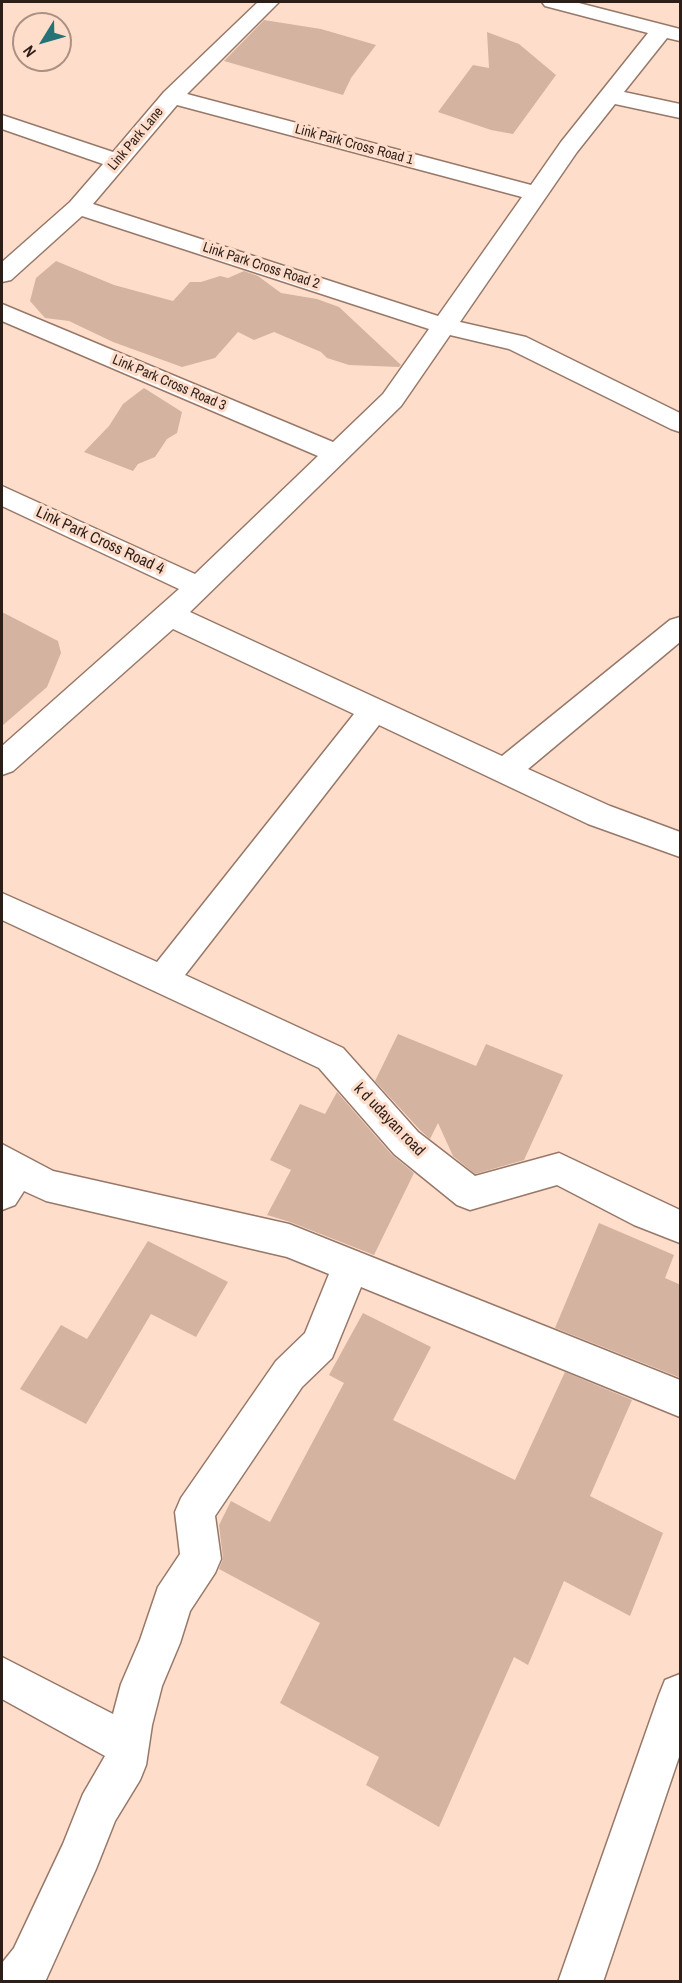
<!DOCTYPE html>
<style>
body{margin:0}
#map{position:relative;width:682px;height:1983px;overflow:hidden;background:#ffddcb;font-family:"Archivo Narrow",sans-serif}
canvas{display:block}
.frame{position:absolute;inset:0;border:3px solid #2c1f19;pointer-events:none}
.north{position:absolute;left:12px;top:12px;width:60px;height:60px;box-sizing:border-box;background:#ffddcb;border:2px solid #ab9184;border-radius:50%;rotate:233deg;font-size:16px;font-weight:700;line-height:24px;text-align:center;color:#2c1f19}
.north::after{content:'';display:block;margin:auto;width:21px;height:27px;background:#277276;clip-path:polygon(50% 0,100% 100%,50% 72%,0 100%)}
</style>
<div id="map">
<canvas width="682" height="1983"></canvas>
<div class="frame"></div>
<div class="north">N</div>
</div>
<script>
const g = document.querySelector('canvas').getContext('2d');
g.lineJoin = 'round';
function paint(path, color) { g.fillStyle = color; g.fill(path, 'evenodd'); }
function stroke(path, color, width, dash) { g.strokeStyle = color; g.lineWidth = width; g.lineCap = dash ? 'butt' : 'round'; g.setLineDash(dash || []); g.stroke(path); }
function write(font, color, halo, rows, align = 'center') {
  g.font = font + ' "Archivo Narrow",sans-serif'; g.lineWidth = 6; g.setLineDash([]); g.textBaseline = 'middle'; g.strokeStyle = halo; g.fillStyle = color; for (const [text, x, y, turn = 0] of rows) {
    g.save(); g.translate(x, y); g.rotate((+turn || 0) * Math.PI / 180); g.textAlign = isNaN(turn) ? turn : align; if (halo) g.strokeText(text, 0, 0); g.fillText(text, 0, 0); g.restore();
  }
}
const building = new Path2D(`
 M264,20l57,9 55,16 -25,33 -8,17 -119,-34z
 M487,32l32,12 37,31 -43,59 -22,-4 -53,-18 35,-47 16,3z
 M56,261l58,24 59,16 17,-19h11l19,-6 8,2 16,-7 14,5 23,17 36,6 22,8 62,58 -2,2 -50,-2 -22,-7 -6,-6 -47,-20 -20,8 -16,-8 -23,26 -33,9 -69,-25 -44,-21 -24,-3 -15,-17 6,-23z
 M144,388l38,24 -5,21 -10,6 -12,18 -17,7 -5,7 -49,-19 25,-26 14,-22z
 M2,612l56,29 3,12 -14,34 -45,39z
 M398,1034l78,32 10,-22 77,31 -39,85 -49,14 -22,-18 -15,-33 -8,16 -10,-9 -45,-49z
 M337,1092l55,63 22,18 -40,82 -84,-33 -23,-7 24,-45 -21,-10 30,-56 25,10z
 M599,1223l75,32 -9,23 16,7v93l-126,-50z
 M148,1241l80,41 -32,55 -45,-23 -65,110 -66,-35 41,-64 26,14z
 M363,1313l68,34 -38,73 122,60 50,-108 67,28 -42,96 73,37 -33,83 -66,-35 -36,84 -14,-8 -75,170 -73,-42 13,-28 -99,-54 40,-80 -101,-54 4,-10 -4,-34 12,-24 39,21 74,-139 -15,-8z`);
const minor = new Path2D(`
 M258,2h21l-92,92 344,91 30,-43 87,-109 -103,-27 -3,-4h33l105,27v12l-13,-3 -43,54 56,12v14l-65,-14 -38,48 -117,170 66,15 154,76v19l-9,-3 -162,-80 -59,-14 -49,71 -211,206 312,144 168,-136 10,-3v25l-152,127 82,37 70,26v25l-92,-33 -209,-99 -194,250 158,73 75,84 57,44 84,-23 121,57v33l-46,-18 -77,-40 -87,25 -13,-5 -63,-51 -75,-86 -317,-148v-27l155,69 197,-248 -181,-85 -160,142 -11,4v-29l177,-157 -177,-83v-20l193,88 123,-118 -316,-135v-17l331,138 50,-48 46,-65 -347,-113 -71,64 -9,2v-20l68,-60 33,-38 -101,-35v-14l111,37 51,-60zM177,105l345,92 -84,119 -345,-112z
 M2,1144l51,27 236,53 391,156v37l-319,-130 -29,71 -30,29 -87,129 6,43 -6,14 -25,38 -10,32 -18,43 -10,39 -6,40 -6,15 -25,41 -19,48 -51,113h-43v-19l12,-15 49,-104 20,-50 22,-38 -103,-57v-42l111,57 8,-30 19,-44 18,-53 22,-33 -5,-42 6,-14 95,-137 29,-28 24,-59 -42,-17 -241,-56 -22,-10 -9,14 -13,5z
 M680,1674v80l-77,228h-45l101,-287 6,-15z`);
const farStreetnames = [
 ["Link Park Lane",136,139,-50],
 ["Link Park Cross Road 1",354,145,15],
 ["Link Park Cross Road 2",261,266,18],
 ["Link Park Cross Road 3",169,383,23]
];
const streetNames = [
 ["Link Park Cross Road 4",100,541,25],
 ["k d udayan road",389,1120,46]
];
paint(building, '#d4b3a1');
stroke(minor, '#977868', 3);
paint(minor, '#fff');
write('14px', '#2c1f19', '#ffddcb', farStreetnames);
write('16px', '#2c1f19', '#ffddcb', streetNames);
</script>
